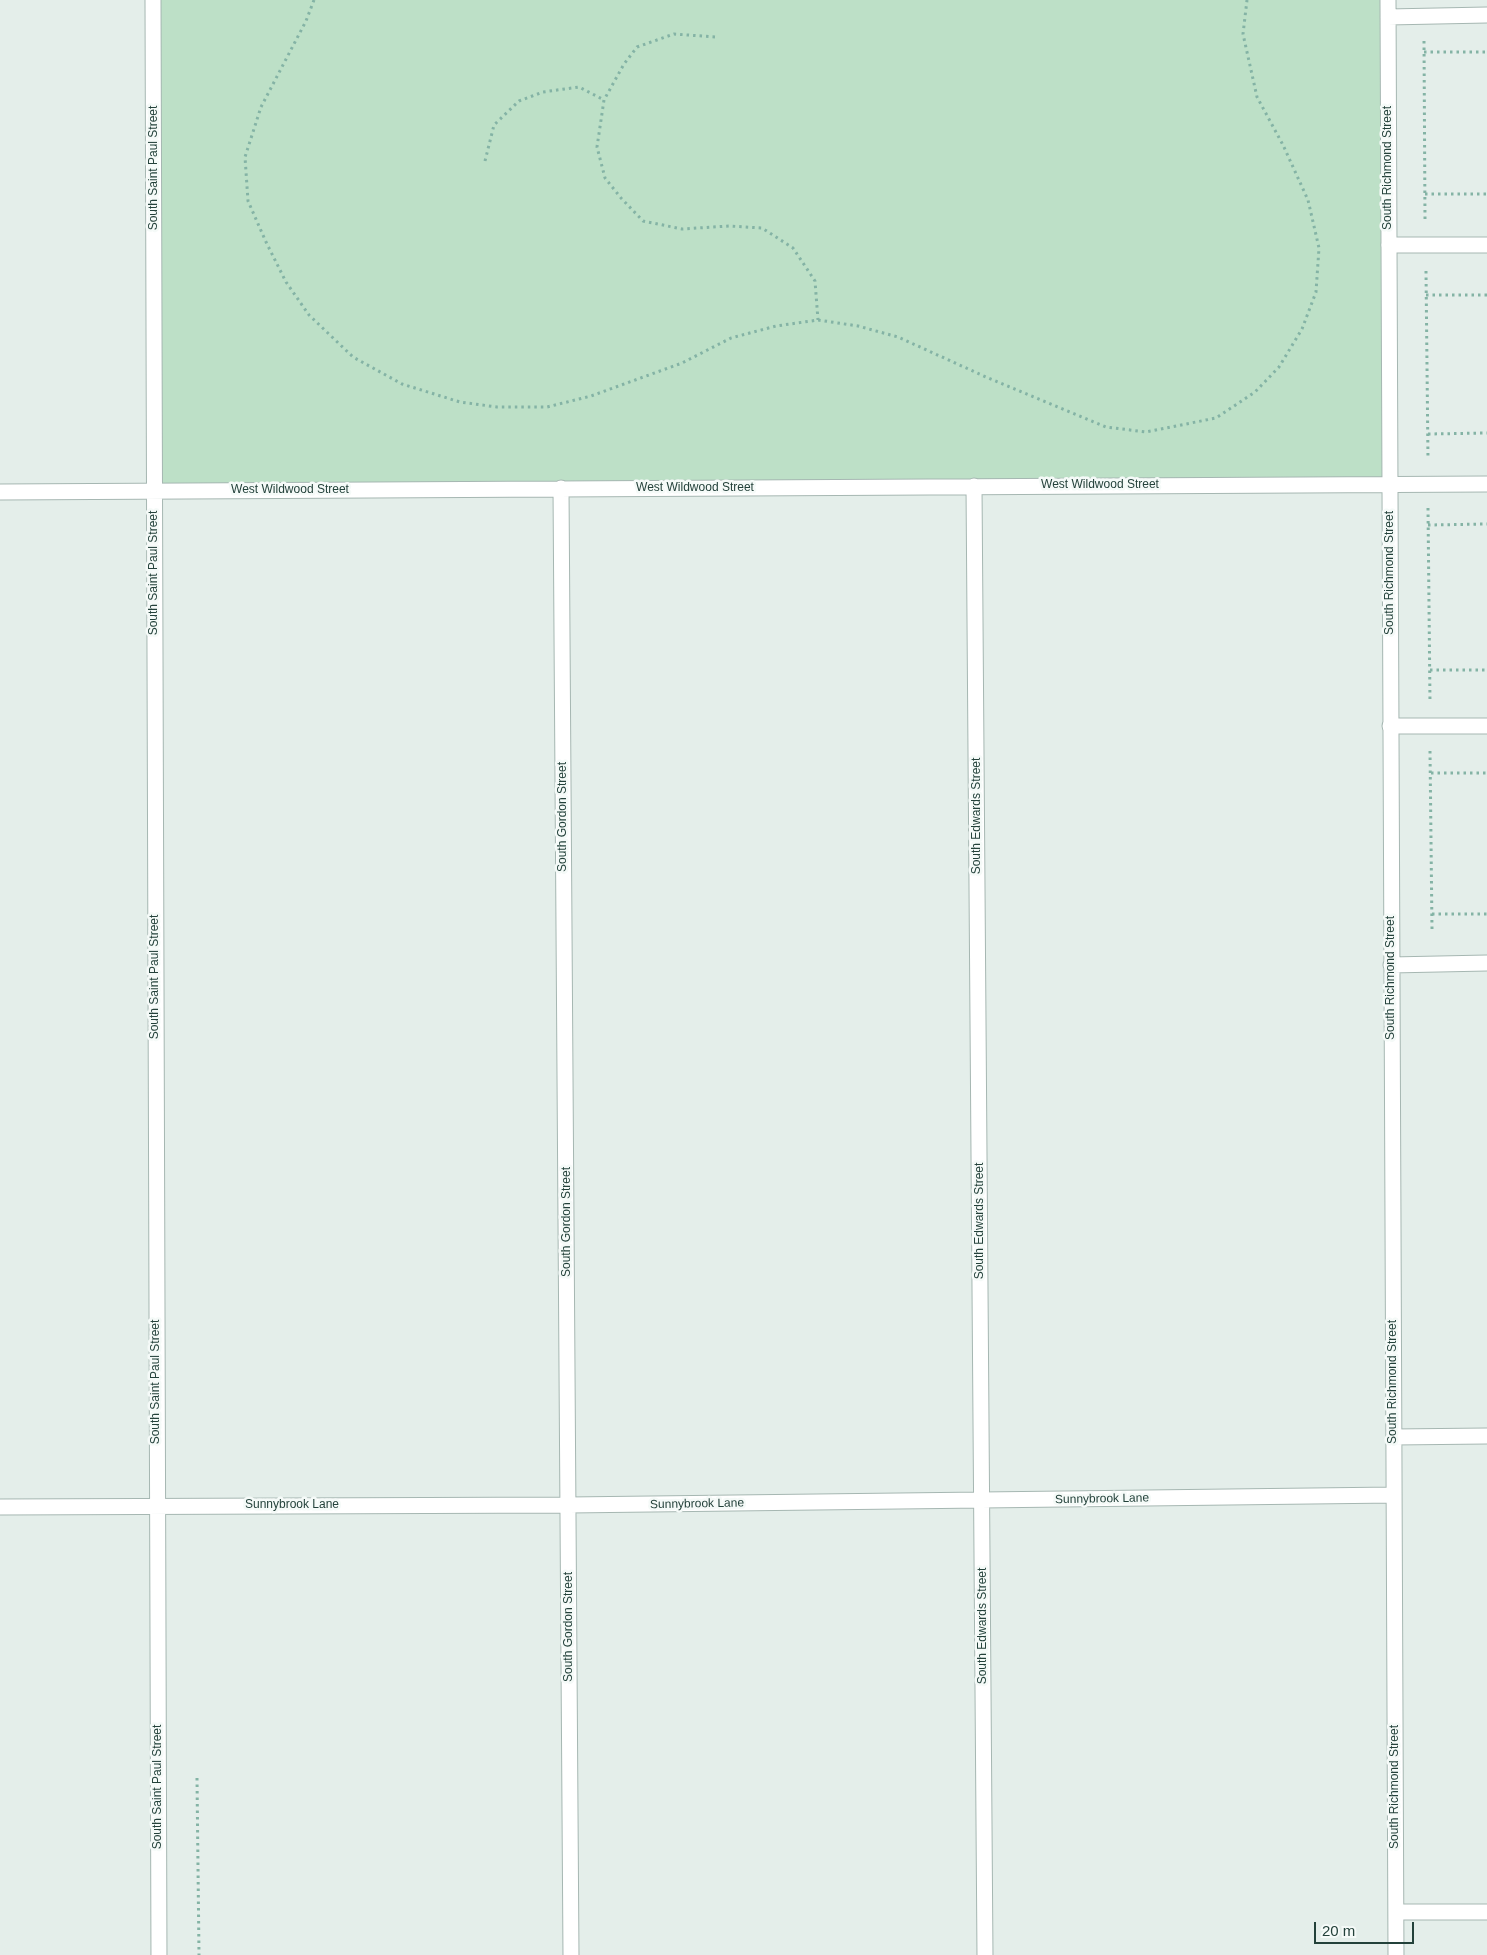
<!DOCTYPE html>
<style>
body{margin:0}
#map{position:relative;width:1487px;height:1955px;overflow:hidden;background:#e4eeea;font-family:Arial,sans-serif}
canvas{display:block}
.scale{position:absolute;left:1314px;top:1922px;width:100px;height:22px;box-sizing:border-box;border:2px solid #23413a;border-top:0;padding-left:6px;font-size:15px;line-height:18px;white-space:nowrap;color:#23413a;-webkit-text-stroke:4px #f5faf8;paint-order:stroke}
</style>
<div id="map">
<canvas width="1487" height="1955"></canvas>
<div class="scale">20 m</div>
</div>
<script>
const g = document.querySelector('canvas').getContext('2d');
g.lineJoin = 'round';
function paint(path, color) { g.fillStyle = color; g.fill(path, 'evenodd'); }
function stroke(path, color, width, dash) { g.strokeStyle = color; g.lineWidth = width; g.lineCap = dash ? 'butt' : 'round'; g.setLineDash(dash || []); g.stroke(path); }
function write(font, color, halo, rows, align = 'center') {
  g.font = font + ' Arial,sans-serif'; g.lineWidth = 5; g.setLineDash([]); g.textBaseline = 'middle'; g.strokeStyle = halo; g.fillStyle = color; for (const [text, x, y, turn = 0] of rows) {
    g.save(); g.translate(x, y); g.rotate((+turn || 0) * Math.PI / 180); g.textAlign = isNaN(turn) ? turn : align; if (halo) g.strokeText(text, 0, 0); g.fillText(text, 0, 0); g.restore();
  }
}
const green = new Path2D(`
 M153,0h1235l1,484 -1235,7z`);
const path = new Path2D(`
 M314,0l-8,21 -45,86 -16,50 3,44 18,41 20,40 23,33 44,42 49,27 58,18 37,5h50l44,-11 91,-33 49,-25 45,-12 42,-6 40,6 40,11 88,40 120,50 40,5 70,-14 39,-26 24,-25 23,-38 14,-37 3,-44 -11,-48 -25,-55 -26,-48 -14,-63 4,-34
 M715,37l-41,-3 -37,13 -13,17 -20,36 -7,47 8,31 16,20 22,23 39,8 47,-3 33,2 31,20 22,33 3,39
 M1424,41l1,178
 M1424,52h63
 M485,161l9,-36 25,-24 24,-9 36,-5 25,13
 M1425,194h62
 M1426,271l2,188
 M1426,295h61
 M1428,434l59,-1
 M1428,508l2,194
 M1428,525l59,-1
 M1430,670h57
 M1430,751l2,178
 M1431,773h56
 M1432,914h55
 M197,1778l2,177`);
const lane = new Path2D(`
 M1389,245h98
 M1390,726h97`);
const street = new Path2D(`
 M153,0l6,1955
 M1388,0l8,1955
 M1388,17l99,-2
 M974,486l11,1469
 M561,488l10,1467
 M0,492l1487,-8
 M1391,965l96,-2
 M1394,1437l93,-1
 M0,1507l569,-2 825,-10
 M1396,1912h91`);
const streetNames = [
 ["South Saint Paul Street",154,168,-90],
 ["South Richmond Street",1388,168,-90],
 ["West Wildwood Street",1100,485],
 ["West Wildwood Street",695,488],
 ["West Wildwood Street",290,490],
 ["South Saint Paul Street",154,573,-90],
 ["South Richmond Street",1390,573,-90],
 ["South Edwards Street",977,816,-90],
 ["South Gordon Street",563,817,-90],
 ["South Saint Paul Street",155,977,-90],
 ["South Richmond Street",1391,978,-90],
 ["South Edwards Street",980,1221,-90],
 ["South Gordon Street",567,1222,-90],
 ["South Saint Paul Street",156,1382,-90],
 ["South Richmond Street",1393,1382,-90],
 ["Sunnybrook Lane",1102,1499,-1],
 ["Sunnybrook Lane",697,1504,-1],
 ["Sunnybrook Lane",292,1505],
 ["South Edwards Street",983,1626,-90],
 ["South Gordon Street",569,1627,-90],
 ["South Saint Paul Street",158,1787,-90],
 ["South Richmond Street",1395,1787,-90]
];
paint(green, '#bde0c7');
stroke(lane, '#a6b7b2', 17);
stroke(street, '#a6b7b2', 17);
stroke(path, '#84b3a5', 3, [2.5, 4]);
stroke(lane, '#fff', 15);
stroke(street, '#fff', 15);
write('12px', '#23413a', '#f5faf8', streetNames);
</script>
